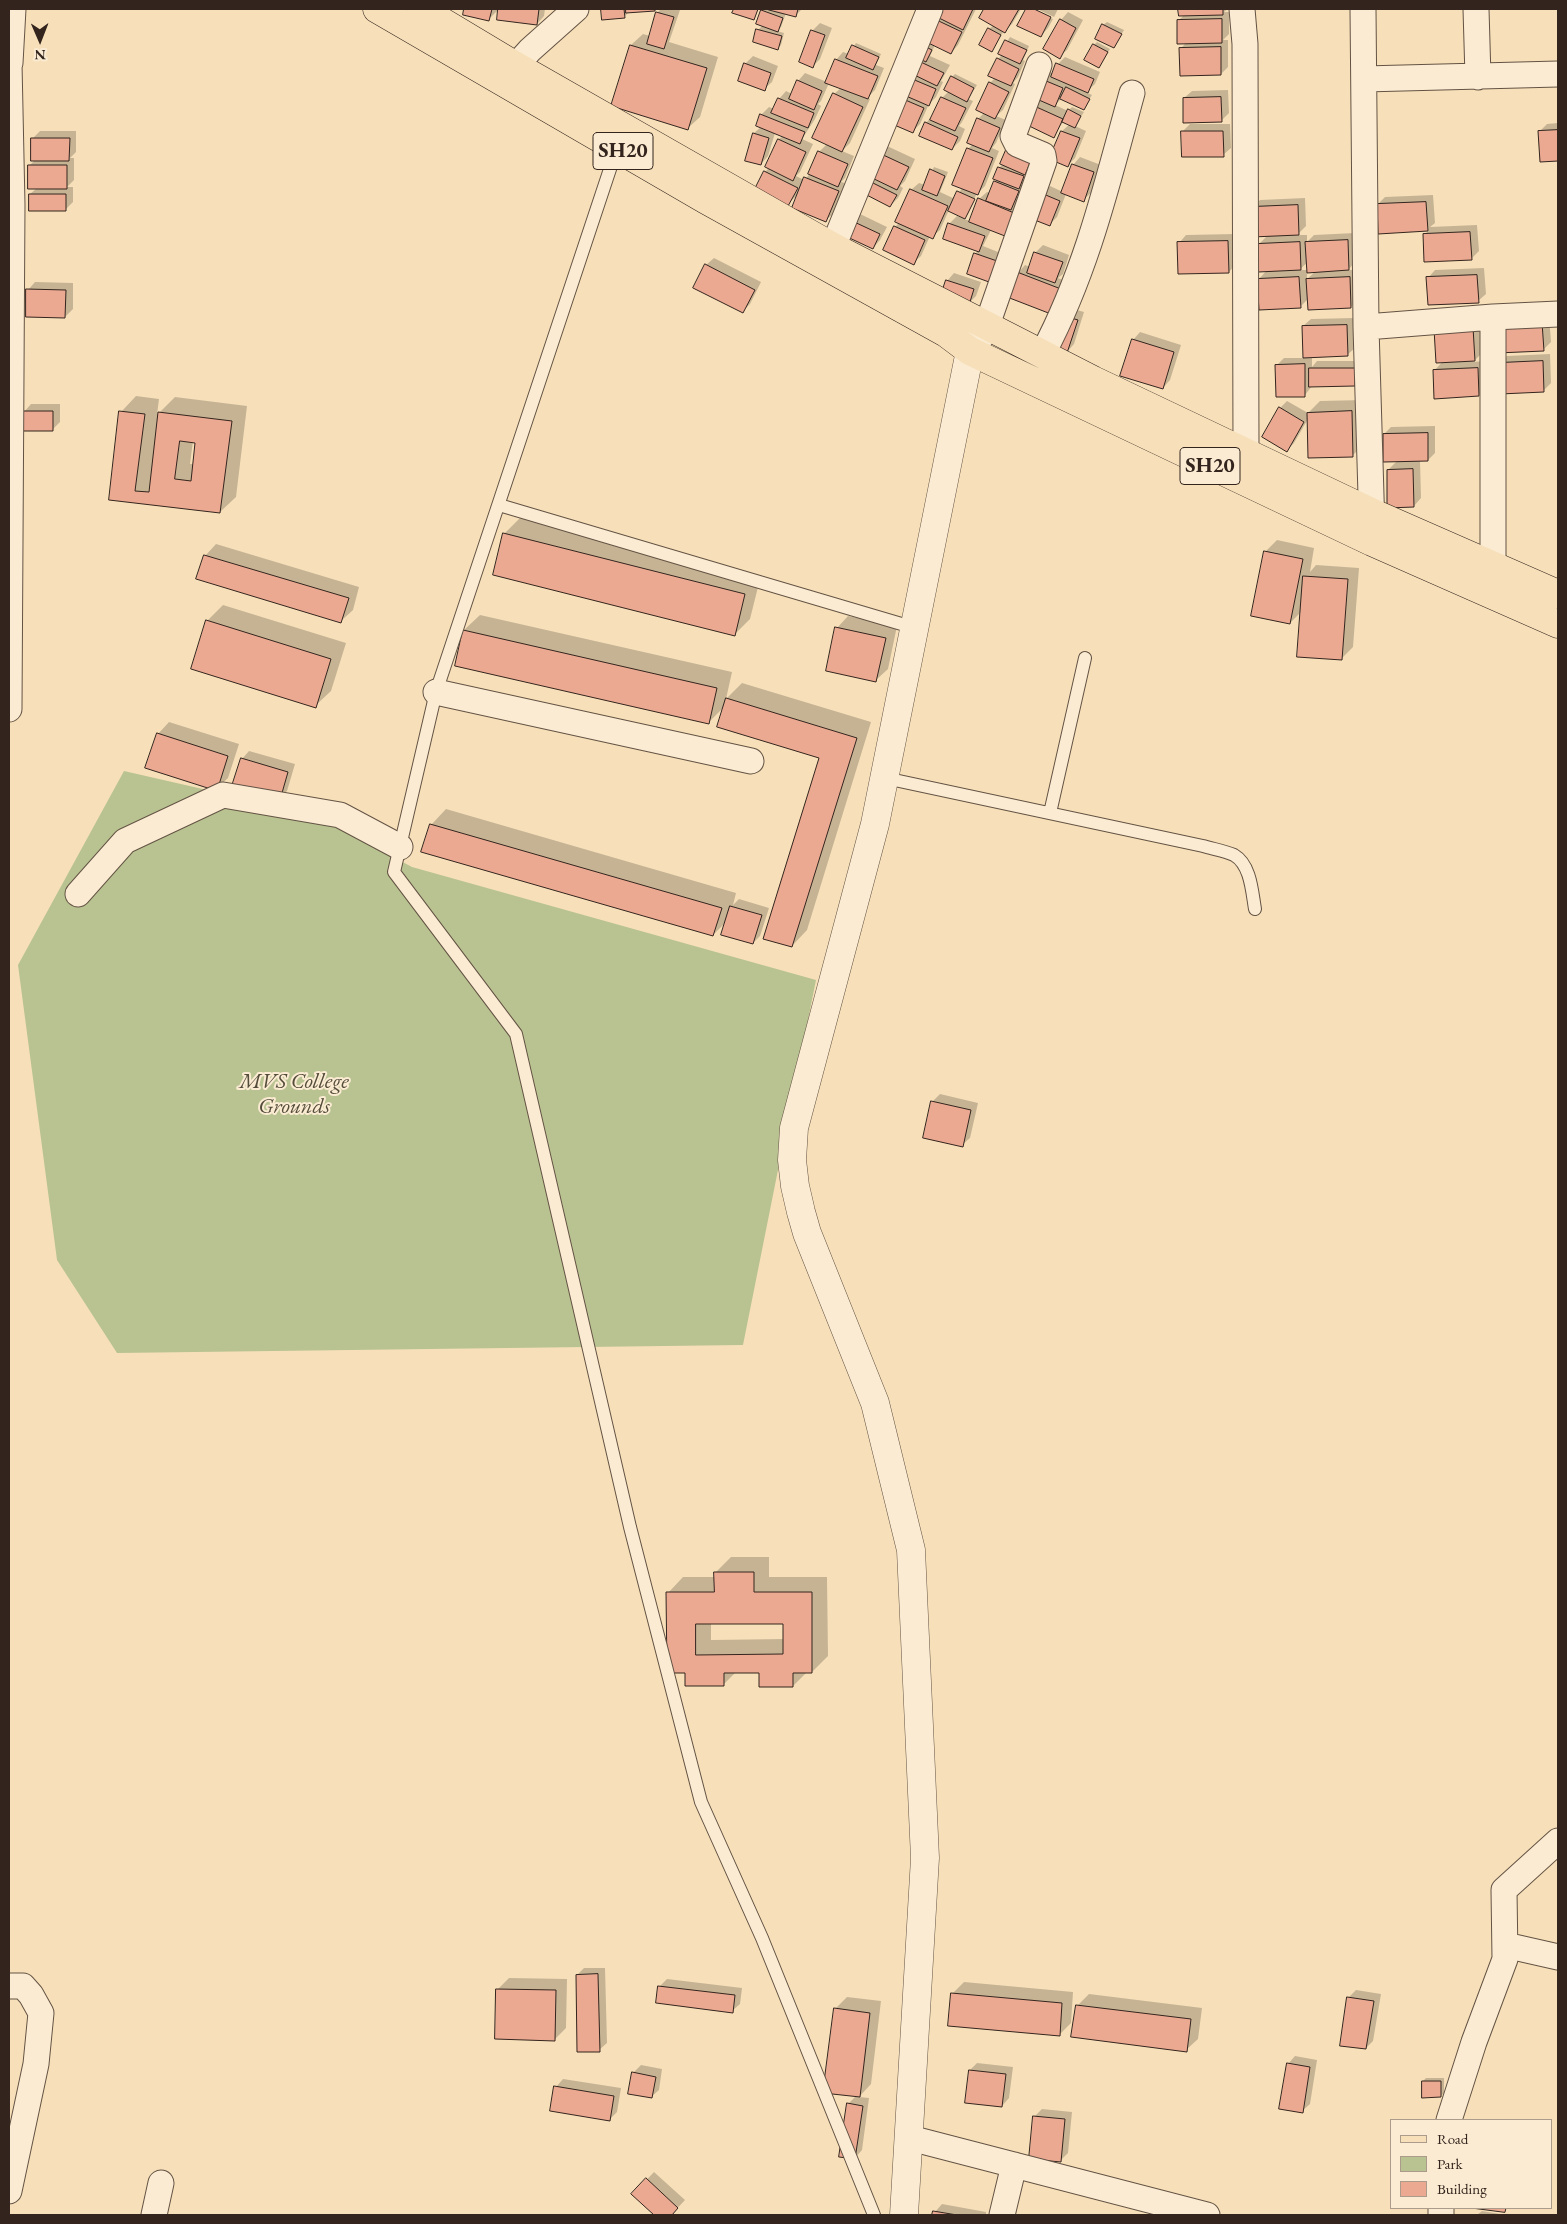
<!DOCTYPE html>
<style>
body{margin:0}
#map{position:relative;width:1567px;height:2224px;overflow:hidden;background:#f7e0b9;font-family:"EB Garamond",serif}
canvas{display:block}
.frame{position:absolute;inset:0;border:10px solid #33241d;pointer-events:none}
.legend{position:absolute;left:1390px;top:2119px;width:162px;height:90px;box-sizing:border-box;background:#faebd2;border:1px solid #aa9b8a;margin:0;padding:6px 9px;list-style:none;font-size:15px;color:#33241d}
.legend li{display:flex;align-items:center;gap:10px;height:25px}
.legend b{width:25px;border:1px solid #aa9b8a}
.north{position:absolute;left:15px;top:15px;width:50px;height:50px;-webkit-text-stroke:4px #faebd2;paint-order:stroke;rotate:179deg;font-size:14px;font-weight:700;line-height:20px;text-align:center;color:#33241d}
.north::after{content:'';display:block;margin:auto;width:18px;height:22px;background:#33241d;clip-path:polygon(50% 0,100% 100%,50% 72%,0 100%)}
</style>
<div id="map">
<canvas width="1567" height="2224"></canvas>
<div class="frame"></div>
<ul class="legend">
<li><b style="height:6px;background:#f7e0b9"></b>Road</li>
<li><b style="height:14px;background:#b9c391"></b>Park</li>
<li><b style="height:14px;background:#eba992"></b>Building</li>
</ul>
<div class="north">N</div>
</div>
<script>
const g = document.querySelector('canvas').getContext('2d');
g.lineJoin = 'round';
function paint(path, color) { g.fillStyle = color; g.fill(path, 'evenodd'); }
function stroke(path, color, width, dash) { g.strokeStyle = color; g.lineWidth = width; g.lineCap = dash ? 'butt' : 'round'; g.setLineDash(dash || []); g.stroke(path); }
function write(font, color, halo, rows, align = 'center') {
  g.font = font + ' "EB Garamond",serif'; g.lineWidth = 4; g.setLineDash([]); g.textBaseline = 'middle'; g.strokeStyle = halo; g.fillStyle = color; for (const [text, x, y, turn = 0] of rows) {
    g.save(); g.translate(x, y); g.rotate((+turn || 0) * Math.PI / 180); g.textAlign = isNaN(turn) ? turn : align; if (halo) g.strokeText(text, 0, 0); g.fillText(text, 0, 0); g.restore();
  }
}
const green = new Path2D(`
 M124,771l188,43 100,53 404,113 -73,365 -626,8 -60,-93 -39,-295z`);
const shadow = new Path2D(`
 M466,9h79l-1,7 -7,8 -38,-15 -10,10 -25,-5z
 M602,9h53l-26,3 -5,5 -21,2z
 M661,9l19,1 -11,32 49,15 -18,60 -12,11 -57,-83 12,-11 7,2 7,-23z
 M735,9h24l-6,10 -19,-7z
 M764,9h38l-7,7 -9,-3 -5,14 -4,4 7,2 -3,12 -3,3 -20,-18 5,-5 -1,-14z
 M929,9h47l-18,36 -7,8 -16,-8 -5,11 20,9 -9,16 2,1 -7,15 -7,7 -9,20 -8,8 -32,-14z
 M986,9h35l-9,15 -8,7 -13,19 -2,-21 5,-4 -13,-8z
 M1027,9l26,10 -5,9 -7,8 -22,-11z
 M1037,9h21l-4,8z
 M1180,9h48l-4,3h5v22l-6,6h5v27l-7,7 -41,-25 7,-7 -9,-21 7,-7h-5z
 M1068,12l15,8 -16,30 -8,7 2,-37z
 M1107,22l17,8 -10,17 -11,-22z
 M820,23l12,5 -12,31 -7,7 -1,-35z
 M1010,37l19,9 -6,14 2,1 -7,16 -5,6 2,1 -12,26 -7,6 10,4 -10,23 -4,5 7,3 -14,35 -9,9 -8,19 -4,5 6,2 9,-22 8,-7 3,1 7,-14h-2l5,-12 3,-3 30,-7 -8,15 -2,10 2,1 1,24 -35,23 -8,16 20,8 -15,27 -13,-27 3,-3 -29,-27 8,-8 6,2v-1l-14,-7 -9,20 -8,7 -2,-1 -9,20 -8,7 -28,-13 11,-24 3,-3 12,-33 8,-7 6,2 9,-18 14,5 -8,20 15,7 7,-11 6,-39 5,-5 5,-25 7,-7 5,-29 5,-5 3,-19 5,-5 -3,-1z
 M1097,42l13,7 -11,18 -5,-22z
 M856,43l25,11 -5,11 8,3 -9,22 -8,8 3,1 -20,44 -8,8 12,5 -9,22 -4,4 4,1 -11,30 -8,7 -27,-27 -11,11 -23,-32 4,-4 -3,-1 13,-28 4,-3 -8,-3 -7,23 -7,8 -7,-31 7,-6v-12l8,-8 5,2 5,-10 7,-8 6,3 6,-13 7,-8 22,9 9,-22 7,-8 6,2zM829,83l12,5 -7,6 -7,50 -8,8 -9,22 -6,6 -8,-4 4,-4 13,-28 -11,-5 13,-20 6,-13 -3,-2 3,-3z
 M753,56l25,10 -6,16 -8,7 -19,-25z
 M1065,57l35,15 -5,12 -9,8 6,3 -9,14 -21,-11 -7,7 13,6 4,-4 12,5 -9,14 11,5 -11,27 -7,7 -6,-34 8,-7 -6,-3 -11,15 -29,-14 24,-51 6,3 4,-10z
 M955,74l22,11 -9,14 5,2 -11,21 -3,4 6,3 -5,12 -8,8 -26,-26 7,-8 9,-17 7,-7 3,-14z
 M1228,90l1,23 -8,8 -37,-23 8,-7z
 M1558,123v37l-17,1 -1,-30 7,-7z
 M1190,124h40l1,24 -8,7 -41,-23z
 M40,131h36v21l-6,6h4v22l-7,7h6v15l-8,8 -35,-16 7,-6 -7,-23 5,-5 -2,-22z
 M887,146l28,13 -10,22 -5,5 3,2 -5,10 -8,8 -32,-17z
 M1080,157l21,8 -10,28 -8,7 -17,-6 -9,23 -7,7 -8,-30 8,-8 13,6 10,-27z
 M1433,195l2,28 -5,4 47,-2 2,26 -8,8 -47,-24 5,-5 -50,2 -1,-28 7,-7z
 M1305,198l1,28 -9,9h10v7l7,-7 41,-2 1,28 -8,9h9l1,29 -7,8 -43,-8 -8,8 -41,-28 8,-9 -9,-25 10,-10 -16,-27 8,-8zM1308,262v8h-9zM1307,271h9l-9,8z
 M858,213l29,14 -7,13 -7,8 -29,-14z
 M1235,234l1,30 -7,8 -50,-29 7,-8z
 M1043,245l26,10 -6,19 -5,4 10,4 -9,23 -41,-32 7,-8 5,2 5,-14z
 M714,258l47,24 -11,22 -8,8 -36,-47z
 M1484,268l2,26 -8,7 -50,-23 7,-8z
 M954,273l27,9 -5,14 -8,8 -21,-23z
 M35,282l38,1v26l-8,8 -37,-27z
 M1070,308l14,4 -10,32 -7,8z
 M1549,315l2,27 -8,8 -44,2z
 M1354,318l1,30 -8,7 -35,1v11l5,-6h45v17l-8,7 -42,1 -7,9 -29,-29 8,-8h20l-1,-32 8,-7z
 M1480,320l2,33 -9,9 12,-1 1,27 -7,7 -45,-24z
 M1140,332l41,13 -11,35 -7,8 -30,-48z
 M1550,354l1,29 -7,7 -44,-26 7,-8z
 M136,396l23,3 -2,16 18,-18 72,9 -11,91 -16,15 -110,-13 11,-87zM193,441l4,1 -3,22h-4z
 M1363,400l1,44 -11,11 -45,-36 -14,24 -7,7 -7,-42 7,-7 21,12 12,-12z
 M31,404h29v18l-8,8 -28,-18z
 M1435,426v27l-7,7h-8l1,38 -7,8 -26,-36 9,-9 -13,-27 7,-7z
 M520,518l240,61 -10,40 -16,16 -230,-101z
 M1277,540l37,8 -4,24 6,-7 43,3 -6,79 -12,12 -39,-48 -12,12 -25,-71z
 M216,544l143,43 -6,23 -12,11 -136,-65z
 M223,605l123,38 -15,48 -16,15 -108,-85z
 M480,615l252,57 -6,27 16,-16 129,39 -64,208 -15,16 28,-189 -96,-50 -16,16 -244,-93z
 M848,616l49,10 -9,43 -12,11 -39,-52z
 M169,722l70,22 -11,34 -12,11 -58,-55z
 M249,751l46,13 -8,27 -7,7 -38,-39z
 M446,809l290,84 -3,12 6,-6 30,9 -9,28 -7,7 -26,-22 -14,14 -282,-110z
 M940,1094l38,9 -8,35 -8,7 -30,-43z
 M731,1557h38v20h58l1,79 -16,16h-5l-14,14 -33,-14h-24l-13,13 -37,-13 -18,-79 15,-16h32v-4zM711,1622l74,1v16l-74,1z
 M584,1968h21l2,75 -8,7 -22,-75z
 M509,1978l58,1 -1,49 -11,11 -57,-50z
 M667,1979l75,9 -2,16 -8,7 -72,-25z
 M964,1982l109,10 -2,31 -12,12 -107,-41z
 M1356,1990l25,4 -8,47 -7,7 -25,-4 8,-47z
 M1089,1994l113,14 -4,31 -12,11 -109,-44z
 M847,1997l34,4 -10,83 -12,13 10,1 -7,52 -7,8 -7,-54 9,-9 -22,-86z
 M1295,2056l22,4 -7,44 -8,7 -14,-47z
 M977,2063l36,4 -4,31 -7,8 -32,-36z
 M641,2065l21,4 -3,21 -8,7 -18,-24z
 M1426,2078h18v15l-3,3 -18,-15z
 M563,2079l58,9 -4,24 -7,7 -54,-32z
 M1042,2109l30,3 -4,41 -8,8 -26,-44z
 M654,2172l31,28 -14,15h-15l-23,-21z
 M942,2204l44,8v3h-52l1,-3z
 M1482,2211l24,4h-29z`);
const building = new Path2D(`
 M464,9h28l-3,12 -26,-6z
 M498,9h41l-2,16 -40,-5z
 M601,9h23l1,9 -23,2z
 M626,9h29v2l-29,2z
 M734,9h24l-4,11 -22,-7z
 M770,9h28l-2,8 -27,-7z
 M928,9h45l-10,21 -36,-18z
 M984,9h35l-14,24 -26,-15z
 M1026,9h8l17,8 -10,20 -24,-11z
 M1178,9h45v6l-44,1z
 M761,10l22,8 -5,14 -22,-8z
 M656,12l18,5 -10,32 -17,-5z
 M926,15l36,17 -11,22 -35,-17z
 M1060,19l16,9 -16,31 -17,-10z
 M1222,19v24l-45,1v-24z
 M1102,24l20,10 -8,14 -19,-9z
 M988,28l13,7 -9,17 -13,-7z
 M756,29l26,7 -4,14 -25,-8z
 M811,30l14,5 -12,33 -14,-6z
 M1005,40l22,10 -7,14 -22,-10z
 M914,41l18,9 -6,12 -18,-9z
 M1093,44l15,8 -9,16 -15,-8z
 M630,45l77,23 -19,62 -77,-24z
 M852,45l27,12 -6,13 -27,-12z
 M1221,47v28l-41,1 -1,-28z
 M906,55l38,18 -7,13 -37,-18z
 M997,58l22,11 -8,17 -23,-10z
 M835,59l43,17 -10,23 -43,-16z
 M744,63l27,10 -6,18 -27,-10z
 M1056,63l38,16 -6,14 -37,-16z
 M898,73l38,16 -7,17 -39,-17z
 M951,76l23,12 -7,14 -23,-12z
 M1039,78l24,10 -8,19 -23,-10z
 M797,80l25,11 -8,19 -25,-11z
 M989,82l20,10 -14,27 -19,-9z
 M1066,87l24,12 -6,11 -24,-11z
 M833,93l30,14 -21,45 -30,-14z
 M889,93l35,15 -11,25 -35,-15z
 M941,97l25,11 -11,23 -25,-11z
 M1221,97l1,25 -39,1v-25z
 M778,98l36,15 -6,15 -37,-15z
 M1032,105l31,14 -9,19 -31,-15z
 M1068,109l13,7 -6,12 -13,-6z
 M760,114l45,18 -5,12 -44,-18z
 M977,118l23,10 -11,24 -22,-9z
 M925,122l33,15 -6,13 -33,-14z
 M1558,130v31l-18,1 -2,-31z
 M1061,131l19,7 -12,29 -19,-8z
 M1181,131h42l1,26h-42z
 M753,133l16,5 -8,27 -16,-4z
 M31,138h39l-1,23h-38z
 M778,139l28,13 -13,29 -28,-14z
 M967,148l26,10 -15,37 -26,-10z
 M1006,150l25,10 -6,15 -25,-11z
 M818,151l30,13 -10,23 -30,-13z
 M879,153l30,14 -12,23 -29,-14z
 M1072,164l22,8 -10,30 -23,-9z
 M28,165h39v24h-39z
 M998,167l26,9 -5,13 -26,-10z
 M930,169l15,7 -8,20 -15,-6z
 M764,171l34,17 -10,18 -33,-17z
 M804,177l35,14 -13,31 -34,-14z
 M863,178l34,17 -7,12 -33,-17z
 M994,181l25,10 -8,19 -25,-9z
 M910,189l38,17 -15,33 -38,-17z
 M957,191l18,8 -10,20 -17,-8z
 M1041,193l19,8 -10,25 -18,-7z
 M29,194h37v17h-37z
 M978,198l41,17 -9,23 -41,-16z
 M1426,202l2,29 -50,3 -1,-30z
 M1298,205l1,30 -47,2 -1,-30z
 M850,220l30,14 -7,15 -30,-14z
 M948,223l37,13 -6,16 -36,-13z
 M894,226l31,14 -11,25 -31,-15z
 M1470,232l2,28 -48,2 -1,-28z
 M1348,240l1,30 -42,3 -2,-31z
 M1228,241l1,32 -51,1 -1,-32z
 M1300,242l1,28 -43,2 -1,-28z
 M1034,252l29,10 -8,21 -28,-10z
 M974,253l23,8 -8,21 -22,-8z
 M705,264l50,26 -12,23 -50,-25z
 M1017,272l44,17 -10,25 -44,-17z
 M1477,275l2,28 -51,2 -2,-28z
 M1299,277l2,31 -42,2 -2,-31z
 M1350,277l1,31 -43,2 -2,-31z
 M946,280l28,9 -5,16 -28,-10z
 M26,289l40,1 -1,28 -39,-1z
 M1061,315l17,5 -11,33 -16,-5z
 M1542,322l2,29 -47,2 -1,-29z
 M1347,325l1,31 -45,2 -1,-32z
 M1473,327l2,34 -39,2 -2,-34z
 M1132,339l42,13 -11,37 -43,-13z
 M1543,361l1,31 -44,2 -1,-31z
 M1305,364v33h-29l-1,-32z
 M1309,368h46v18l-46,1z
 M1478,368l1,28 -45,3 -1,-29z
 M1279,407l25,15 -17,30 -25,-15z
 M23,411h30v20h-30z
 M119,411l26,3 -10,77 14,1 9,-80 74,9 -12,92 -111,-13zM180,441l15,2 -4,38 -16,-2z
 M1352,411l1,46 -45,1 -1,-45z
 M1428,433v28l-45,1v-28z
 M1413,469l1,38 -27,1v-38z
 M503,533l242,61 -10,42 -242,-61z
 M1264,551l39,8 -13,65 -39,-8z
 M204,555l145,43 -8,25 -145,-44z
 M1303,576l45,3 -6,81 -45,-3z
 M206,620l125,39 -15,49 -125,-39z
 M835,627l51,11 -10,44 -50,-11z
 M463,630l254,58 -8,36 -254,-58z
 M726,698l131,40 -65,209 -29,-8 56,-181 -102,-31z
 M157,733l71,23 -11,35 -72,-23z
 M241,758l47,14 -8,28 -48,-14z
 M430,824l292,84 -9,28 -292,-84z
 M730,906l32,9 -9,29 -32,-9z
 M931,1101l40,9 -8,37 -40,-9z
 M714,1572h40v20h58v81h-19v14h-34v-14h-35v13h-39v-13h-18l-1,-81h48zM696,1624h87v30l-87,1z
 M598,1974l2,78h-23l-1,-77z
 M658,1986l77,9 -2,18 -77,-10z
 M496,1989l60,1 -1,51 -60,-2z
 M951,1993l111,10 -2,33 -112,-10z
 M1347,1997l27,4 -8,48 -26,-3z
 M1076,2005l115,14 -4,33 -116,-15z
 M834,2008l36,5 -10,84 -37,-4z
 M1287,2063l23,4 -7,46 -24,-4z
 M969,2070l37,4 -4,33 -37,-4z
 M632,2072l24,5 -4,21 -24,-4z
 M1422,2081h19v16l-19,1z
 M554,2086l60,10 -4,25 -60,-10z
 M847,2103l16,3 -8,53 -16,-2z
 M1033,2116l32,3 -4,43 -32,-3z
 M646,2178l32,30 -6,7h-18l-23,-21z
 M1472,2208h34l-1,4z
 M933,2211l24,4h-25z`);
const service = new Path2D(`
 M617,148l-181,544 -42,180 122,162 114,493 71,275 61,136 112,277
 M499,505l416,123
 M885,778l318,68c10,3 22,5 31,9 17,10 18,37 21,54
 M1050,813l35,-155`);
const minor = new Path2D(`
 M1242,9l3,35 1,409
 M1363,9l3,318 6,202
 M1476,9l2,68
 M9,63l3,142 -3,504
 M10,63l3,-54
 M1364,79l194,-5
 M503,80l27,-30 46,-41
 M824,265l9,-18 97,-238
 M1493,317v249
 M987,325l57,-164 -1,-6 -26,-11 -4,-8 26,-71
 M1366,327l127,-10 65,-3
 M1043,353c44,-83 64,-169 89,-260
 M436,692l315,69
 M78,894l47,-53 98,-46 117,20 60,32
 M1505,1945l53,12
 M9,1986h14l8,9 10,18 -5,51 -27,127
 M1449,2120l25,-78 31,-83 -1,-69 54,-49
 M910,2138l297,77
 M154,2215l7,-32
 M1002,2215l12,-50
 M1441,2215v-7`);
const tertiary = new Path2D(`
 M904,2215l21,-357 -14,-308 -36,-147 -68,-170 -6,-21 -6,-26 -3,-26 2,-32 81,-304 95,-473 17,-26`);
const primary = new Path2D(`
 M377,9l329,191 240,133 24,18 402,191 186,82
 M421,9l95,57 317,181 260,133 278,132 187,82`);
const shields = [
 [623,151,60],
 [1210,466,60]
];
const shieldNames = [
 ["SH20",623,151],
 ["SH20",1210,466]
];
const parkNames = [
 ["MVS College",294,1082],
 ["Grounds",294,1107]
];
paint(green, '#b9c391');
paint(shadow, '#0003');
paint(building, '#eba992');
stroke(building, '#33241d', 1);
stroke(service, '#645344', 14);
stroke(minor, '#645344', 27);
stroke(tertiary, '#645344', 29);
stroke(primary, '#33241d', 29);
stroke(service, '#faebd2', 12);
stroke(minor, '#faebd2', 25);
stroke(tertiary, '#faebd2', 28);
stroke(primary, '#f7e0b9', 28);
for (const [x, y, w] of shields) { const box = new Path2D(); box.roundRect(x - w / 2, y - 18.5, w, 37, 4); g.fillStyle = '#faebd2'; g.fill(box); stroke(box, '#33241d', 1); }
write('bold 21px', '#33241d', null, shieldNames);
write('italic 22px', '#544c3a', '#faebd2', parkNames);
</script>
